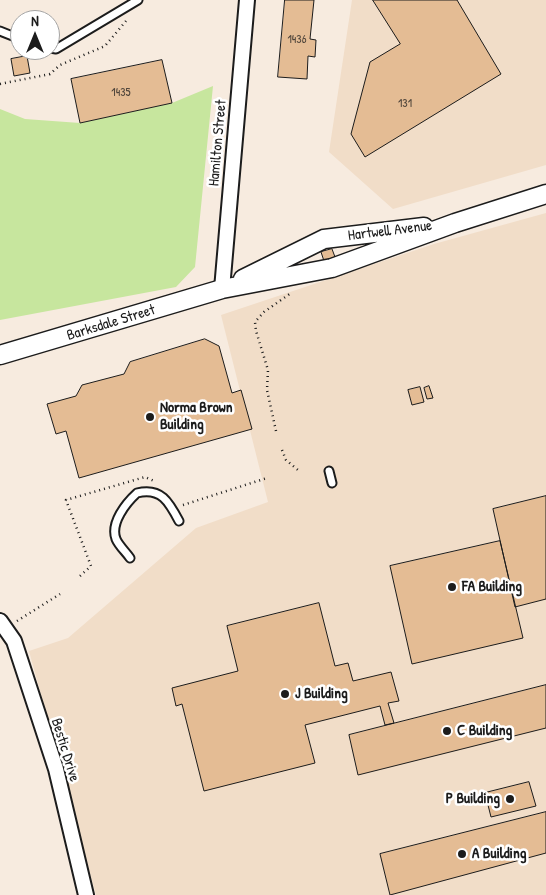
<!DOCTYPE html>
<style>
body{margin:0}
#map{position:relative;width:546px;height:895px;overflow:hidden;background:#f7ebdf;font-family:"Patrick Hand",sans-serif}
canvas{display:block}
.north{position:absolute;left:10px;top:10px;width:50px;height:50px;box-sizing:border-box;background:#fff;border:1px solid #a4a4a4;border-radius:50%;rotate:0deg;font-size:14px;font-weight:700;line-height:20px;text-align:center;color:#1c1c1c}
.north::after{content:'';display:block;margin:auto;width:18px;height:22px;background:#1c1c1c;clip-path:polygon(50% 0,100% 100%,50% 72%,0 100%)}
</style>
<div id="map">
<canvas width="546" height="895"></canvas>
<div class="north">N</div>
</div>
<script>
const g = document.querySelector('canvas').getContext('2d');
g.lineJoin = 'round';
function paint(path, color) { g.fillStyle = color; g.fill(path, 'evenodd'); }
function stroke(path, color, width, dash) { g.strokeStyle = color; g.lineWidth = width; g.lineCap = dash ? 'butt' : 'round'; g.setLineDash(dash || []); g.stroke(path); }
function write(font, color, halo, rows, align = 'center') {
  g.font = font + ' "Patrick Hand",sans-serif'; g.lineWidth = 5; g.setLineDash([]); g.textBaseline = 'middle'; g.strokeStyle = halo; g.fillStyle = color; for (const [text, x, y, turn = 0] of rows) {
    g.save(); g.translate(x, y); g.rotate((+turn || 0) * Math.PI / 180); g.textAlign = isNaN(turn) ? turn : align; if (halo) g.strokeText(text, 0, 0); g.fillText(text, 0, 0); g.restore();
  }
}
const built = new Path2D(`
 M352,0h194v165l-153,44 -64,-57z
 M546,213v682h-450l-67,-244 39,-13 128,-110 72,-26 -47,-187 213,-71z`);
const green = new Path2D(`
 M213,86l-18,181 -19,20 -176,33v-211l25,10 55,4 92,-20z`);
const building = new Path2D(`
 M285,0h29l-4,39 6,1 -1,17 -7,-1 -1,23 -29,-2z
 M373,0h84l44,74 -136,83 -14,-23 19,-72 30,-18z
 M27,56l3,17 -16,3 -3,-17z
 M162,60l10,43 -92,20 -9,-44z
 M332,249l3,8 -11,4 -3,-9z
 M205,339l14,7 13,47 9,-3 11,39 -173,49 -13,-47 -10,3 -9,-30 29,-8 6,-11 42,-11 6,-12z
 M429,386l4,12 -6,1 -3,-11z
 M420,387l4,15 -12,3 -4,-15z
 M546,496v103l-31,8 -22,-98z
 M500,541l23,97 -111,26 -22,-98z
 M319,603l16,63 13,-3 5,18 38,-9 8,29 -11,2 6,20 -9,2 -5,-19 -75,19 10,38 -111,28 -22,-87 -6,2 -4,-18 66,-17 -11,-45z
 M546,685v43l-188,47 -9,-40z
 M529,782l7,24 -45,11 -6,-24z
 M546,812v41l-156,42 -10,-41z`);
const path = new Path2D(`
 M0,84l50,-10 10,-9 45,-19 21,-25
 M276,431l-9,-41 1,-20 -12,-39 -1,-9 9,-10 27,-19
 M282,450l4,10 12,10
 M183,505l84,-27
 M80,576l11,-10 -25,-66 79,-23 9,4
 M17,621l43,-27`);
const service = new Path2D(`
 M0,31l20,8
 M50,48l6,1 82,-49
 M329,471l3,12
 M130,558c-4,-6 -11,-12 -14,-19 -6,-16 10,-36 21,-46 24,-6 32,9 42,28`);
const minor = new Path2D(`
 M222,289l25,-289
 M0,621l14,20 42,128 30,126`);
const tertiary = new Path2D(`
 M243,279l81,-40 100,-12
 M0,355l222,-66 110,-21 123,-45 91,-29`);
const markers = [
 [150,417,5,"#1c1c1c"],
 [452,587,5,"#1c1c1c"],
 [285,694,5,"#1c1c1c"],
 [447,731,5,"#1c1c1c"],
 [510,799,5,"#1c1c1c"],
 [462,854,5,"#1c1c1c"]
];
const numberNames = [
 ["1436",297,40],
 ["1435",121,93],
 ["131",405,104]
];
const streetNames = [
 ["Hamilton Street",218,143,-85],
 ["Hartwell Avenue",390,231,-7],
 ["Barksdale Street",111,323,-17],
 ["Bestic Drive",65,750,73]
];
const poiNames = [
 ["Norma Brown",160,408],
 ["Building",160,425],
 ["FA Building",462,587],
 ["J Building",295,694],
 ["C Building",457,731],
 ["P Building",500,799,"right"],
 ["A Building",472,854]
];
paint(built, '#f1ddc8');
paint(green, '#c7e69e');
paint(building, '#e4bc94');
stroke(building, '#1c1c1c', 1);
stroke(service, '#1c1c1c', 11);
stroke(minor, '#1c1c1c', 18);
stroke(tertiary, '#1c1c1c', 21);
stroke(path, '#1c1c1c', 2.5, [1, 4]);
stroke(service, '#fff', 7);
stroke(minor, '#fff', 14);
stroke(tertiary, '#fff', 18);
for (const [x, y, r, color] of markers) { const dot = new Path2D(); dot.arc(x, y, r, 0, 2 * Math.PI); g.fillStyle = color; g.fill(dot); stroke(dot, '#fff', 2); }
write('12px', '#4e443a', null, numberNames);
write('15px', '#1c1c1c', '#fff', streetNames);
write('bold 15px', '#1c1c1c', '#fff', poiNames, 'left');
</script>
